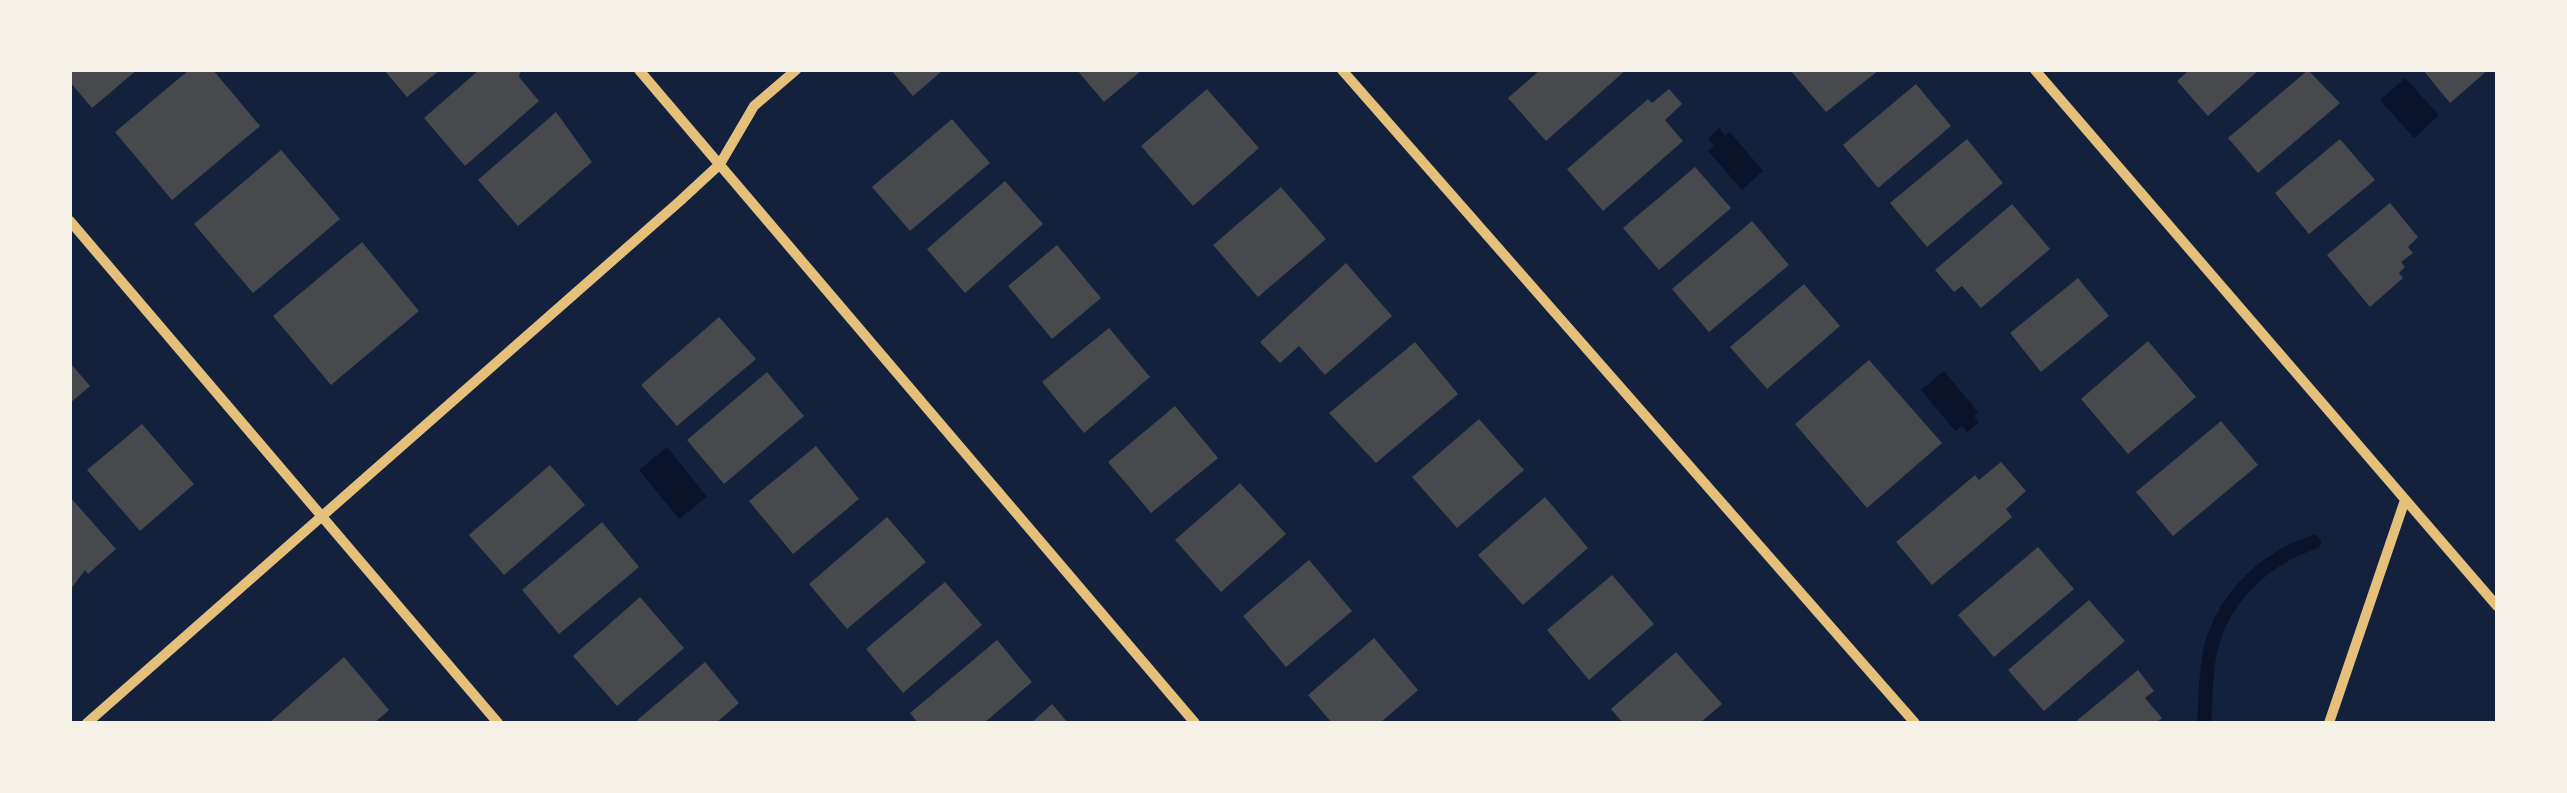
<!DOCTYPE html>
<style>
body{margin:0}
#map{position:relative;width:2567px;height:793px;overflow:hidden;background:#14213d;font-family:Ubuntu,sans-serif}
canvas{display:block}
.frame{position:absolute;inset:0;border:72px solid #f6f1e7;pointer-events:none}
</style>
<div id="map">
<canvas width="2567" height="793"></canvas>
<div class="frame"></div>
</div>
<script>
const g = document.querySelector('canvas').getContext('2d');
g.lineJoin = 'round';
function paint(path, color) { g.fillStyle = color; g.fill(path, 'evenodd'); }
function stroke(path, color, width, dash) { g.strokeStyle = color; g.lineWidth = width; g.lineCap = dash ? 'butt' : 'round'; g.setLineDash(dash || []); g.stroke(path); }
const water = new Path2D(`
 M2405,78l34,37 -25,23 -34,-38z
 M1719,128l6,8 5,-4 33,39 -21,19 -34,-39 6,-5 -6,-8z
 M1944,371l34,41 -4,4 5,6 -12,10 -5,-6 -7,5 -34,-41z
 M667,447l40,50 -28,22 -40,-49z`);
const stream = new Path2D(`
 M2204,723c2,-23 1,-49 6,-71 12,-54 54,-93 104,-110`);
const building = new Path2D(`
 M70,70h67l-45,38 -22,-26z
 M189,70h24l47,56 -88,74 -57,-68z
 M384,70h56l-33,27z
 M479,70h42l-2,7 20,24 -74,65 -41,-48z
 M891,70h52l-30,26z
 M1077,70h65l-38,32z
 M1540,70h86l-80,71 -38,-43z
 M1790,70h89l-53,42z
 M2189,70h70l-51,46 -31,-35z
 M2308,70l32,33 -82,70 -30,-35z
 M2423,70h65l-38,33z
 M1916,84l35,42 -73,62 -35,-43z
 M1207,89l52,59 -66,58 -52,-60z
 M1669,89l13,15 -17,16 18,21 -80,70 -36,-42 81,-70 4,4z
 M556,112l36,50 -74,64 -40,-46z
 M952,119l38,44 -80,68 -38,-44z
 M1967,139l36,44 -76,64 -37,-44z
 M2340,139l35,41 -66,54 -34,-41z
 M281,150l59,69 -87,74 -59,-69z
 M1695,167l36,41 -72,62 -36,-42z
 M1005,181l38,43 -78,69 -38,-44z
 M1281,187l45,52 -68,58 -45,-52z
 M2390,203l28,34 -10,10 5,6 -12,9 4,5 -6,6 4,5 -33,29 -43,-52z
 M2012,204l38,45 -69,59 -19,-22 -8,6 -19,-22z
 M1752,221l37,44 -80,67 -37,-43z
 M362,242l57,69 -88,74 -58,-69z
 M1057,245l44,53 -49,41 -44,-53z
 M1346,263l46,53 -67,59 -26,-29 -19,17 -20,-21z
 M2078,278l31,38 -68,56 -31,-39z
 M1804,284l36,42 -73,63 -37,-42z
 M719,317l37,42 -79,67 -36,-41z
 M1109,328l41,49 -66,56 -42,-51z
 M2148,341l48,56 -68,57 -47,-55z
 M1415,342l43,52 -82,69 -47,-50z
 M1869,360l73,83 -75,65 -72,-84z
 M70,363l20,23 -20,17z
 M767,372l37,44 -80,68 -37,-44z
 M1175,406l43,52 -67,55 -43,-51z
 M1479,419l45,51 -67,58 -45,-51z
 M2221,421l37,44 -85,71 -37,-44z
 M142,424l52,60 -54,47 -53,-61z
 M816,446l43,53 -66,55 -44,-53z
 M2001,462l25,29 -20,18 6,8 -80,68 -36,-43 79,-67 4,5z
 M550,465l35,40 -81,70 -35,-40z
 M1240,483l46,51 -65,58 -46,-52z
 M70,497l46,52 -28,25 -3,-4 -15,20z
 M1545,497l43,51 -65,57 -45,-50z
 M887,517l39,45 -79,67 -38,-45z
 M602,522l37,45 -80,67 -37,-44z
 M2038,547l36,42 -80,68 -36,-42z
 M1309,560l43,51 -66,56 -43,-51z
 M1612,575l42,49 -65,56 -42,-50z
 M945,582l37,43 -79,68 -37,-44z
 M640,597l44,51 -67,58 -44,-50z
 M2089,600l36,41 -81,70 -36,-41z
 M1374,638l44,52 -38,33h-48l-24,-28z
 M997,640l35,42 -48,41h-66l-8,-10z
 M1676,652l46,52 -22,19h-77l-12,-14z
 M344,657l45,53 -15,13h-105z
 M705,662l34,41 -23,20h-82z
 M2138,670l16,21 -9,7 17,20 -6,5h-82z
 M1052,704l16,19h-37z`);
const minor = new Path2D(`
 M639,70l556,653
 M1342,70l573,653
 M2035,70l462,536
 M70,221l428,502
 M87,723l593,-522 40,-37 34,-58 42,-36
 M2329,723l76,-223`);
paint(water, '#0b132b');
stroke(stream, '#0b132b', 14);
paint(building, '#48494c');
stroke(minor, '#e5c07b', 10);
</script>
